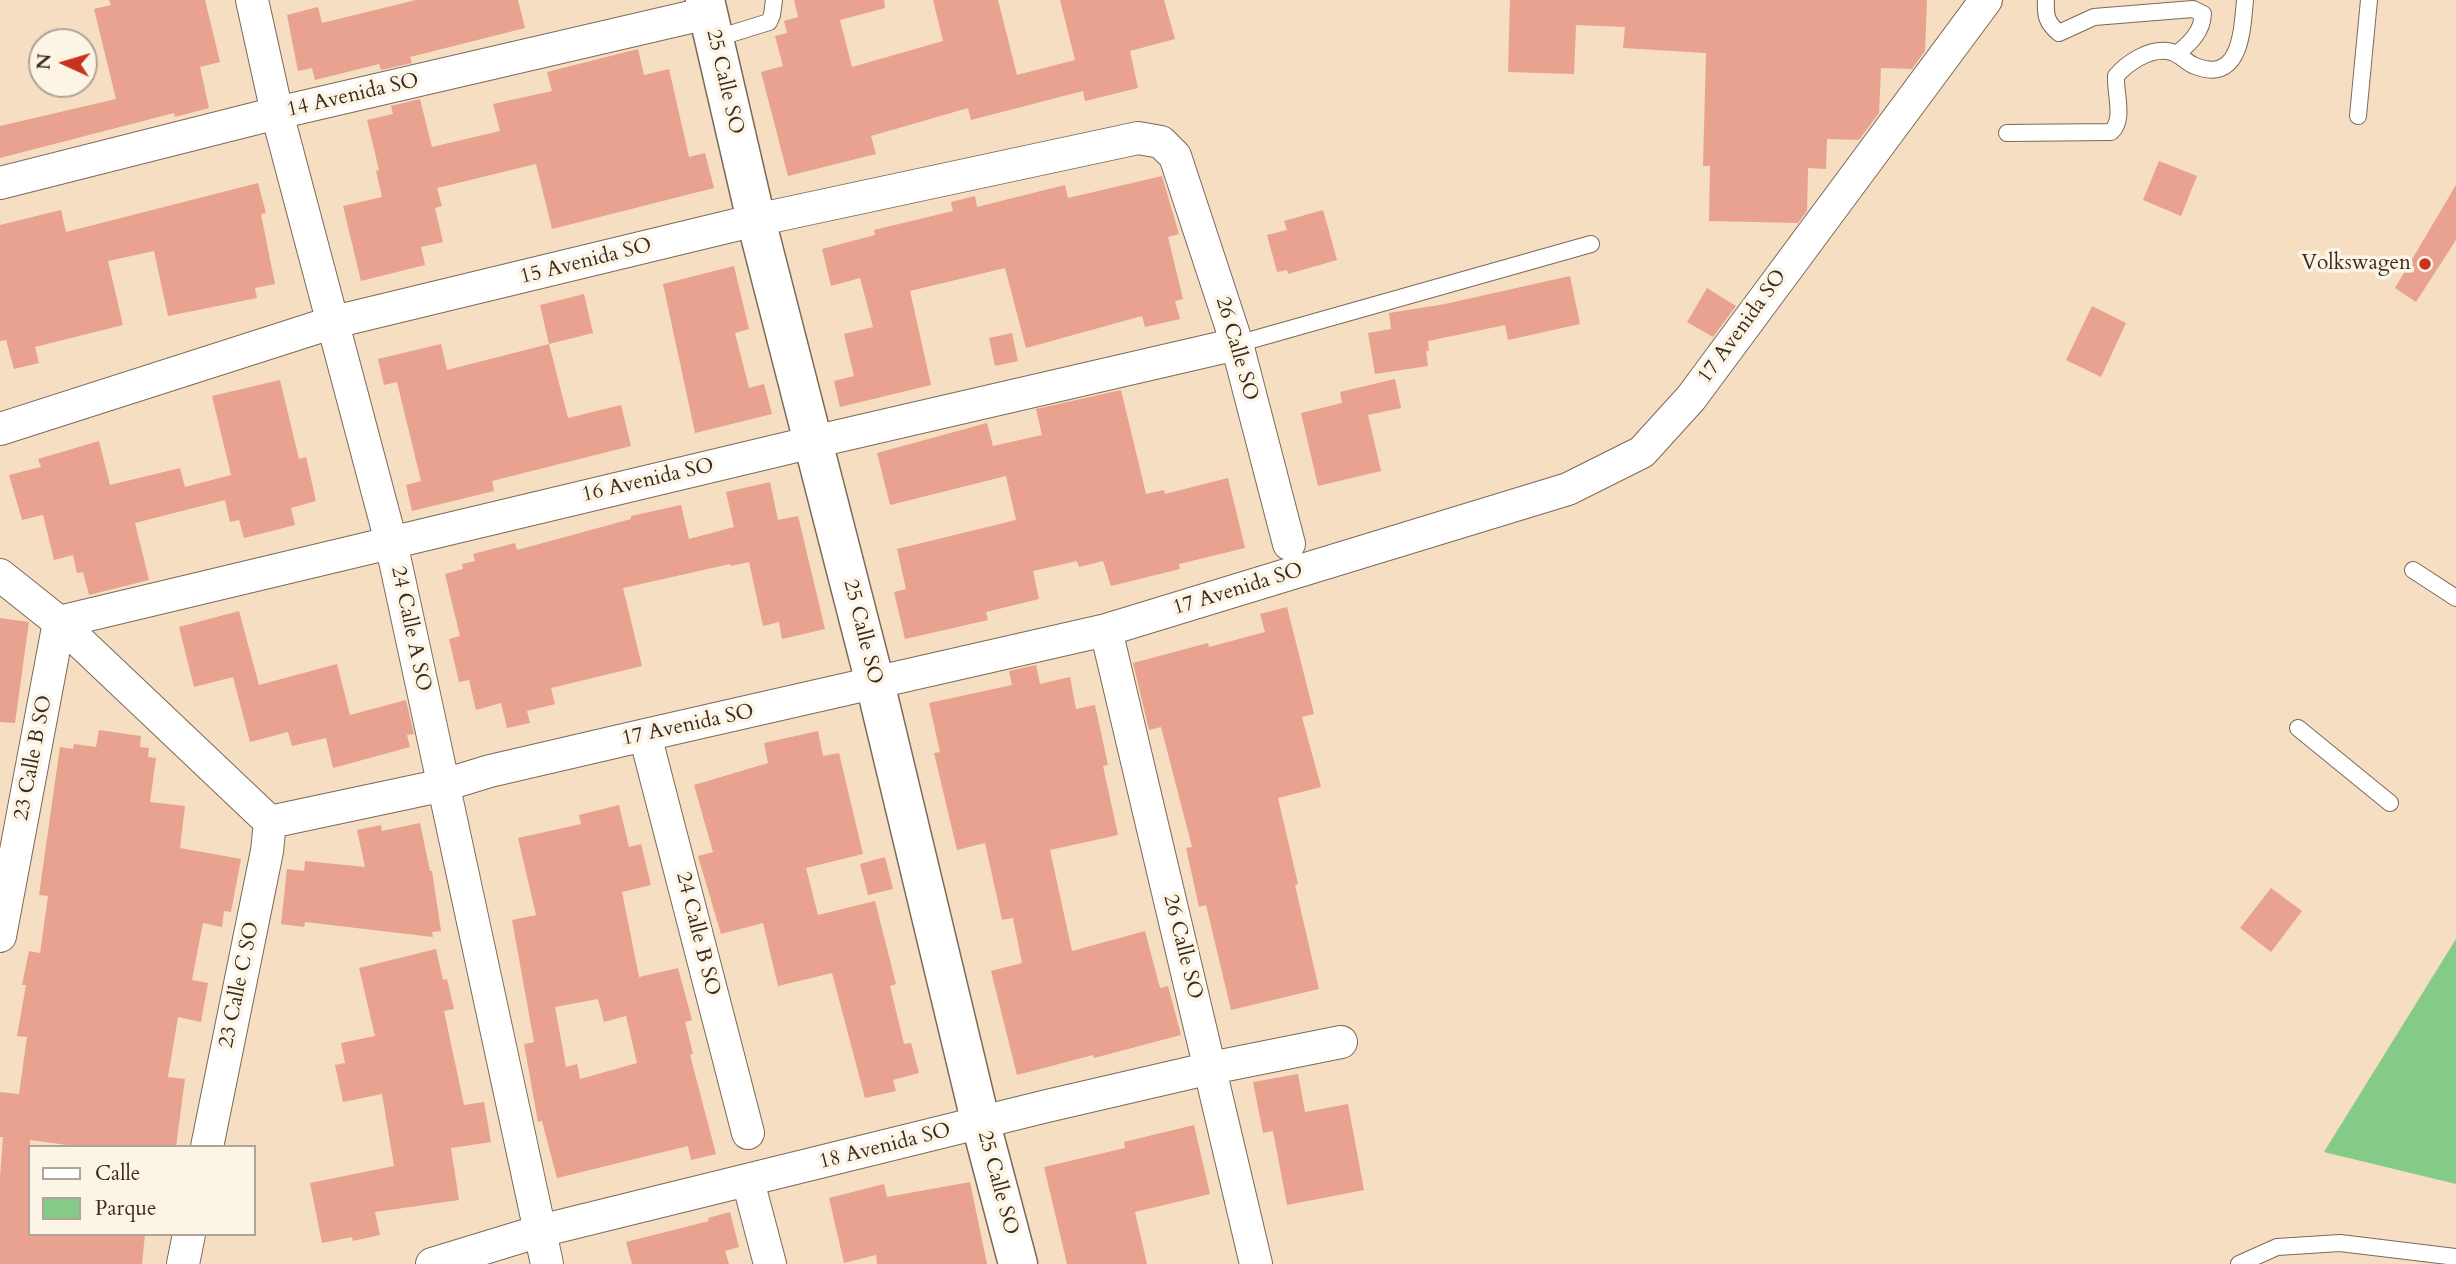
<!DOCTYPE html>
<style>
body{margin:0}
#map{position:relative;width:2456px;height:1264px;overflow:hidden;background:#f5dec1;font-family:Cardo,serif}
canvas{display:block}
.legend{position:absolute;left:28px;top:1145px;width:228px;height:91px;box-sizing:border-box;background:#fcf5e5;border:2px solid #afa495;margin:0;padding:9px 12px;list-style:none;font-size:21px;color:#3b2a1e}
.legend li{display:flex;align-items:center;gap:14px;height:35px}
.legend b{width:35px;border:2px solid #afa495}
.north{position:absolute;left:28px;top:28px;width:70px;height:70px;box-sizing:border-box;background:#fcf5e5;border:2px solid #afa495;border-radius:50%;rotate:274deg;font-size:19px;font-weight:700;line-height:28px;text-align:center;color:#3b2a1e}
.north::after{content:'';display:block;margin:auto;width:24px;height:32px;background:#c8321e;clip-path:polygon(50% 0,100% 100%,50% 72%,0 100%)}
</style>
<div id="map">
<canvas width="2456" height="1264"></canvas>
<ul class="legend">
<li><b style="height:9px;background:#fff"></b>Calle</li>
<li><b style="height:19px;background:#83cb87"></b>Parque</li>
</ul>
<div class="north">N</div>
</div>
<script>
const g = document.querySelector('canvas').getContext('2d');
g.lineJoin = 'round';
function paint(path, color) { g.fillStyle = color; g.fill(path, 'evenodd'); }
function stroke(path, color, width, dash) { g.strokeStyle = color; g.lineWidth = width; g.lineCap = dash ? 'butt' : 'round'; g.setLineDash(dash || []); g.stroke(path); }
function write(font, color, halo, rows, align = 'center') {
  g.font = font + ' Cardo,serif'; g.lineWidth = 7; g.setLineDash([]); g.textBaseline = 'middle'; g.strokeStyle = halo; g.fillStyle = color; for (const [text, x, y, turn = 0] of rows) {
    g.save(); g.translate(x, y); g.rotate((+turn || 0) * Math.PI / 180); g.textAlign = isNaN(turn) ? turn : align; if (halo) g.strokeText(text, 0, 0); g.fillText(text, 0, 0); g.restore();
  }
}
const green = new Path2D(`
 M2456,939v245l-132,-32z`);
const building = new Path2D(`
 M109,0h96l15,62 -20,5 9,41 -34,9 -1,-4 -174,45v-32l116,-27 -22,-90 17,-4z
 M416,0h102l7,28 -115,29 2,6 -31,7 -2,-6 -64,16 -3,-12 -14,3 -11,-56 31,-8 4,16z
 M794,0h90l1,8 -45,12 12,47 91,-26 -10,-41h65l19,75 58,-15 -15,-60h104l11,39 -45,12 8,37 -53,13 -2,-10 -112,29 -3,-12 -97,28 5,18 -88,22 -27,-104 22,-6 -8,-30 12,-3 -3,-12 14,-4z
 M1510,0h417l-2,51 -13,18 -31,-1 -2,45 -20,27 -32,-1 -1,30 -18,-1 -1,43 -9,12 -89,-2 1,-55h-7l3,-113 -83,-5 2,-21 -49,-2 -2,49 -66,-2z
 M638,49l6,26 25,-6 20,88 16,-4 9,35 -162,41 -16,-65 -99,24 5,18 -7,2 8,34 -22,5 4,18 -64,16 -18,-75 39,-9 -6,-26 3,-1 -12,-50 26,-6 -2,-8 29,-7 12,48 68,-16 -7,-27 59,-13 -5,-19z
 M2159,161l38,15 -16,40 -38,-16z
 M1162,176l17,58 -11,3 15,62 -8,2 5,18 -35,8 -3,-11 -116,32 -21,-80 -95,23 21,94 -91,22 -6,-26 20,-5 -10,-42 29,-7 -13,-49 -29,8 -9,-37 53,-14 -1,-5 79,-19 -2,-9 24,-6 2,11 88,-22 3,13z
 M258,183l8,30 -5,1 14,70 -20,4 2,10 -89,18 -14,-65 -46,10 15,64 -88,22 4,16 -25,6 -8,-29 -6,1v-116l61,-15 5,22z
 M2456,185v55l-40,62 -21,-14z
 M1323,210l14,50 -49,14 -1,-4 -10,2 -10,-37 20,-5 -3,-9z
 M734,266l15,63 -14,4 14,55 15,-4 8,30 -77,19 -32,-149z
 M1570,276l10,48 -72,16 -3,-15 -77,16 1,10h-3l2,15 -53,8 -7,-41 23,-4 -2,-16 56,-9z
 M1707,288l29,18 -23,31 -26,-15z
 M584,294l9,39 -44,11 -9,-39z
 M2092,306l34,17 -25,54 -35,-17z
 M1012,333l6,28 -23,5 -6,-28z
 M441,344l6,26 102,-26 19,74 53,-13 10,41 -139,35 2,10 -82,20 -6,-26 15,-4 -24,-99 -13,3 -6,-26z
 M1395,379l6,29 -33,7 13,56 -63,15 -17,-73 41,-10 -2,-11z
 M280,380l19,79 7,-2 10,44 -25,7 4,17 -51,13 -5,-18 -9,2 -5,-22 -90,23 14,57 -60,15 -6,-23 -6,1 -4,-18 -19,5 -11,-45 -21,5 -13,-45 32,-8 -3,-8 61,-18 11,44 70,-17 5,19 46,-12 -19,-79z
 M1121,390l25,104 18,-4 1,4 63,-16 17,70 -66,16 1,5 -69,17 -8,-25 -24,6 -2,-6 -44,10 6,28 -53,13 2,8 -83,19 -11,-47 12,-3 -9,-40 119,-29 -10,-44 -116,29 -13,-52 110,-30 6,23 49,-11 -6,-26z
 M770,482l8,38 20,-4 27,113 -43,10 -3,-17 -16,4 -14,-64 -18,4 -1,-2 -107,24 19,78 -91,22 4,16 -28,7 3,12 -23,5 -6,-25 -25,7 -7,-30 -10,2 -10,-43 11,-3 -15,-62 18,-5 -1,-5 13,-3 -2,-7 42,-11 2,7 114,-31v-3l50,-11 8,34 45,-12 -8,-35z
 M1287,607l27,107 -12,3 19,70 -43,11 20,86 -3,1 24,104 -88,21 -25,-105 -7,2 -13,-59 6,-1 -31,-120 -12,3 -16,-67 75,-20 1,4 56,-15 -5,-18z
 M239,611l20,74 78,-21 13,51 56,-15 8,34 -7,1 3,12 -77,21 -7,-30 -34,8 -4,-14 -38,10 -17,-65 -39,10 -15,-60z
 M0,618l29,4 -14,101 -15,-1z
 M1036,665l4,19 30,-7 6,32 19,-4 13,60 -5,1 15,69 -68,15 22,101 73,-20 15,57 8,-2 13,49 -87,23 -1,-3 -76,20 -26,-104 31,-8 -9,-45 -11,2 -17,-77 -28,7 -23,-97 6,-1 -11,-49 83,-18 -3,-14z
 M99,730l42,6 -1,11 9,1 -1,9 8,1 -6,44 35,4 -5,42 61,11 -10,53 -7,-1 -2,16 -19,-4 -11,57 16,3 -7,39 -23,-5 -10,60 17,2 -9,68h-94l-52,-7v94h115l-3,30h-142v-87l3,-40h-3v-45l19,2 8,-57 -10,-1 9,-51h-4l7,-34 11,2 8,-57 -9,-1 21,-148 13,2 1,-5 22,3z
 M818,731l5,25 16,-3 24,101 -57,14 12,47 57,-14 21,83 -6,2 14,58 7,-1 8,30 -26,7 3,11 -31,7 -33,-125 -54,13 -15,-63 -42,11 -23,-78 15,-4 -19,-67 74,-22 -4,-20z
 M619,805l10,42 12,-3 10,41 -29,7 17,85 39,-9 14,52 -7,2 8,32 -3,1 26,99 -25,6 -3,-14 -131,32 -15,-57 -4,1 -14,-78 10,-2 -22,-122 24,-5 -18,-77 63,-14 -2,-9zM598,999l6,23 22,-6 11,47 -57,16 -3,-15 -11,3 -11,-60z
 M420,823l10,48h2l9,60 -9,1 1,5 -128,-15 -1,5 -23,-3 6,-55 17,2 1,-10 60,6 -8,-37 24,-5 1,6z
 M885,857l8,32 -25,6 -8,-31z
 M2271,888l31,23 -31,41 -31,-24z
 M436,949l7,31 4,-1 7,30 -10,2 20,94 20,-3 7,40 -40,6 8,52 -84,12 5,23 -27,6 -1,-4 -30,6 -12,-60 84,-17 -12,-72 -39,8 -8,-37 10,-2 -4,-20 34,-7 -16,-68z
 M1298,1074l7,38 43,-8 16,86 -77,15 -14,-74 -10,2 -10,-51z
 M1194,1125l16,69 -75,18 12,52h-80l-23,-97 81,-19 -1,-6z
 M970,1182l17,82h-110l-1,-9 -32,8 -15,-65 55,-14 3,13z
 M730,1212l9,35 -14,4 4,13h-97l-6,-22 83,-21 -1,-3z`);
const service = new Path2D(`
 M2046,0c-1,16 1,23 13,33l35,-16 99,-8 10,5c-1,18 -12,28 -26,40
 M714,39l55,-17 3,-7 2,-15
 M2358,116l11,-116
 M2007,133l104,-1c14,-12 4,-38 5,-56 11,-13 32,-27 51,-25 12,1 18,11 28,15 46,18 47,-35 50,-66
 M1237,344l354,-100
 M2413,570l43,28
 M2298,728l92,75
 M2239,1264l38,-17 63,-4 116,14`);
const minor = new Path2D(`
 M252,0l25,113 114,429 156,722
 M0,183l277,-70 431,-100
 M0,429l334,-107 422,-102 382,-82 23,4 14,14 62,188 52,200
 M0,575l59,47 211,200
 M1106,630l150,634
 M645,735l103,398
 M270,822l174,-37 46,-14 155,-36 461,-105 462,-141 74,-37 49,-54 295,-398
 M0,936l59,-314 754,-180 424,-98
 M207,1147l60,-296 3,-29
 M748,1181l22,83
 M183,1264l6,-30
 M432,1264l108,-33 507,-125 164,-38 130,-26`);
const tertiary = new Path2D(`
 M705,0l51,220 119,463 106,441 37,140`);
const markers = [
 [2425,264,7,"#c8321e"]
];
const streetNames = [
 ["25 Calle SO",724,82,77],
 ["14 Avenida SO",353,96,-13],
 ["15 Avenida SO",586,262,-14],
 ["17 Avenida SO",1743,327,-54],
 ["26 Calle SO",1236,349,74],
 ["16 Avenida SO",648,481,-13],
 ["17 Avenida SO",1238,590,-17],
 ["24 Calle A SO",410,629,78],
 ["25 Calle SO",862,632,76],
 ["17 Avenida SO",688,726,-12],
 ["23 Calle B SO",34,758,-79],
 ["24 Calle B SO",697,934,76],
 ["26 Calle SO",1182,947,76],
 ["23 Calle C SO",240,985,-78],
 ["18 Avenida SO",885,1147,-14],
 ["25 Calle SO",997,1183,75]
];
const poiNames = [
 ["Volkswagen",2411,264]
];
paint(green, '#83cb87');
paint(building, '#e9a190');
stroke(service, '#7c6957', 18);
stroke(minor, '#7c6957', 34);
stroke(tertiary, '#7c6957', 41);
stroke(service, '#fff', 16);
stroke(minor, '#fff', 32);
stroke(tertiary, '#fff', 38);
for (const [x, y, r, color] of markers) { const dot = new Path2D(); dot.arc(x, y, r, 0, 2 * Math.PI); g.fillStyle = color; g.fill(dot); stroke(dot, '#fcf5e5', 2.5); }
write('21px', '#3b2a1e', '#fcf5e5', streetNames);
write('21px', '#3b2a1e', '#fcf5e5', poiNames, 'right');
</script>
